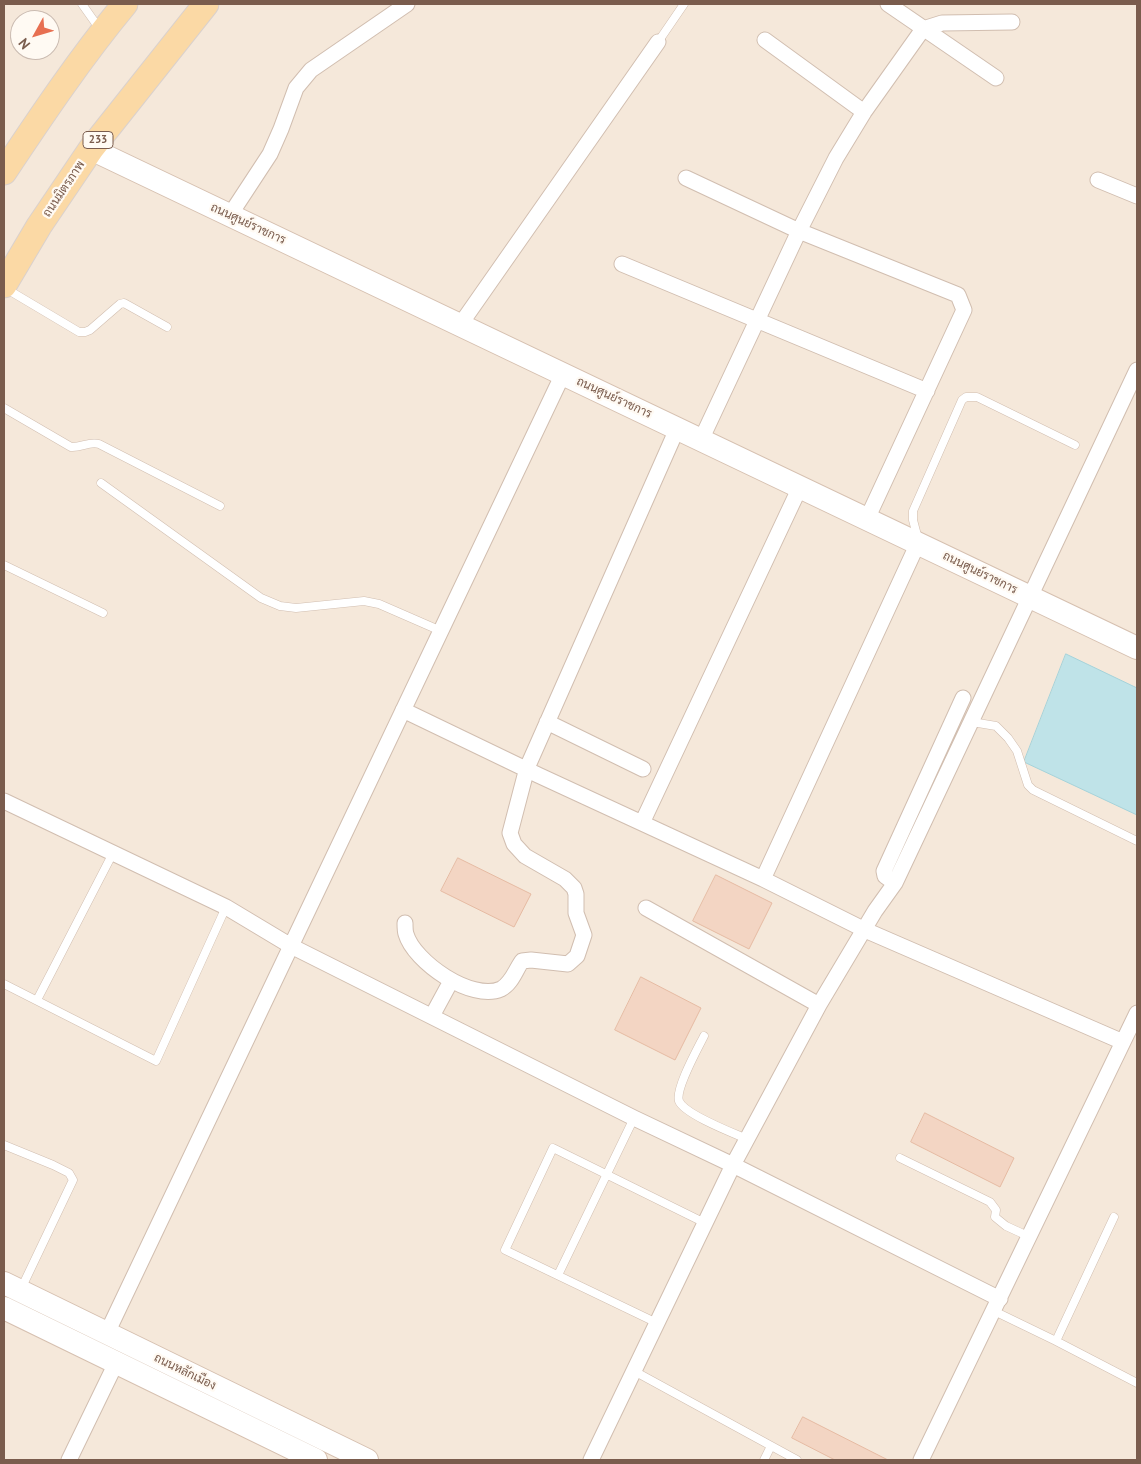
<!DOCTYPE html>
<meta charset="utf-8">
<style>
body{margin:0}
#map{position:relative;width:1141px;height:1464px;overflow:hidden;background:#fdf6ec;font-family:"PT Sans",sans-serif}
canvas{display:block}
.frame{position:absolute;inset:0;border:5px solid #7a5c4d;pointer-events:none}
.north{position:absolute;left:10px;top:10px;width:50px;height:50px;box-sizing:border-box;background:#fffaf3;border:1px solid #cabbb1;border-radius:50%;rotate:231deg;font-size:14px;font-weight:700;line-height:20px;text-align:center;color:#7a5c4d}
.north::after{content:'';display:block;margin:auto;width:18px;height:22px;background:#e76f51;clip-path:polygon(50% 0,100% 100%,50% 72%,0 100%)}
</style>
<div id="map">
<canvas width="1141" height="1464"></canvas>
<div class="frame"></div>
<div class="north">N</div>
</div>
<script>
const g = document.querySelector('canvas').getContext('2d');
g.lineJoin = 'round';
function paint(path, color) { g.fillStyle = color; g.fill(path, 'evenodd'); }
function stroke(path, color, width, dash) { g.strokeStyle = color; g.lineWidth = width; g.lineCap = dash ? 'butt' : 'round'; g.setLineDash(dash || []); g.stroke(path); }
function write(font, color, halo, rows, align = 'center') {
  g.font = font + ' "PT Sans",Sarabun,sans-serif'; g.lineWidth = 4.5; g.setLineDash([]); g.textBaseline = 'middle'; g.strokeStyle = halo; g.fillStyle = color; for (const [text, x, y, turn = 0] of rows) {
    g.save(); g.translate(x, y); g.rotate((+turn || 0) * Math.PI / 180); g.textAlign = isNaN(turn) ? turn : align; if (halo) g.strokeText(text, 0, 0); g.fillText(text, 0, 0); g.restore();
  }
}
const residential = new Path2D(`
 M4,4h1133v1456h-1133zM20,20h30v30h-30z`);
const water = new Path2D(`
 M1066,654l71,34v127l-113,-53z`);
const building = new Path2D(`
 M458,858l73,36 -17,33 -73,-36z
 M716,875l56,28 -23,46 -56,-28z
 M641,977l60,31 -26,52 -60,-30z
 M925,1113l89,45 -14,29 -89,-45z
 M803,1417l85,43h-53l-43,-22z`);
const lane = new Path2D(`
 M82,4l17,24
 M658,42l26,-38
 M5,288l74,44h6l5,-2 30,-26 4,-1 43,24
 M4,408l67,39c10,1 18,-6 28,-3l121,62
 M101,483l160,115 19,8 16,2 68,-7 15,3 62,27
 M918,539l-5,-19v-9l49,-111 4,-3h11l98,48
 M4,565l99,48
 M972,722l24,4 12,12 9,13 11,34 5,5 104,51
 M4,984l152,77 70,-154
 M37,1000l76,-147
 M704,1036c-6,12 -29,53 -25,65 5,13 54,32 68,38
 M4,1145l49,20 16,8 4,7 -52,109
 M900,1158l90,44 6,8 -1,7 11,9 24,11
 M1114,1217l-58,124 81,42
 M558,1275l76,-157
 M994,1311l62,30
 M657,1323l-152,-73 48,-102 152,75
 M634,1371l163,89
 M764,1460l7,-14`);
const street = new Path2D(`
 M888,4l108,74
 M765,40l99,72
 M686,178l113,53 159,64 6,15 -97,209
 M1098,180l39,16
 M230,215l40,-61 11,-25 15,-41 15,-18 96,-66
 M622,264l305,127
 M460,325l198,-283
 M701,440l98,-209 37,-73 28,-46 59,-83 19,-6 70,-1
 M403,710l135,65 225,104 102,51 258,112
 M547,722l96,47
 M4,801l222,106 65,39 343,172 99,47 267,134
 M642,823l158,-336
 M763,879l155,-336
 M895,883l-10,-7 -1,-5 79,-173
 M646,908l173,97
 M405,923c0,3 0,8 1,11 8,28 66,68 95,55 11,-6 14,-18 21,-28l9,-1 37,4 9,-8 7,-21 -8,-22v-19l-2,-6 -9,-9 -40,-23 -11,-12 -4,-11 17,-65 150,-339
 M432,1016l19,-35
 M107,1333l456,-959
 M69,1460l47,-97
 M591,1460l142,-295 86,-160 56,-94 20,-28 242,-513
 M921,1460l216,-447`);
const secondary = new Path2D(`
 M91,149l1046,499
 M4,1283l363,177
 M4,1308l312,152`);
const primary = new Path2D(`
 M4,172c38,-57 77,-115 121,-168
 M4,285l35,-59 52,-77 115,-145`);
const shields = [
 [98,140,30]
];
const shieldNames = [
 ["233",98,140]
];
const streetNames = [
 ["ถนนมิตรภาพ",64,189,-56],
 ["ถนนศูนย์ราชการ",248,224,25],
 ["ถนนศูนย์ราชการ",614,398,25],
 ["ถนนศูนย์ราชการ",980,573,26],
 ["ถนนหลักเมือง",185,1372,26]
];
paint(residential, '#f5e8da');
paint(water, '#bfe3e8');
stroke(water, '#a5d3da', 1);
paint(building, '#f3d5c3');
stroke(building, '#e6bba3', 1);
stroke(lane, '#d1beb0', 9);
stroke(street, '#d1beb0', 17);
stroke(secondary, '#d6c0b0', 24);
stroke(primary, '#dad1cd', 27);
stroke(lane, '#fff', 8);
stroke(street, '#fff', 15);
stroke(secondary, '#fff', 22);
stroke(primary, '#fbd9a5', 25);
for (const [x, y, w] of shields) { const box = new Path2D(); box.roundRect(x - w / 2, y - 8.5, w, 17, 4); g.fillStyle = '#fffaf3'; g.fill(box); stroke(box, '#7a5c4d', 1); }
write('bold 11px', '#7a5c4d', null, shieldNames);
write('12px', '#7a5c4d', '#fffaf3', streetNames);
</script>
